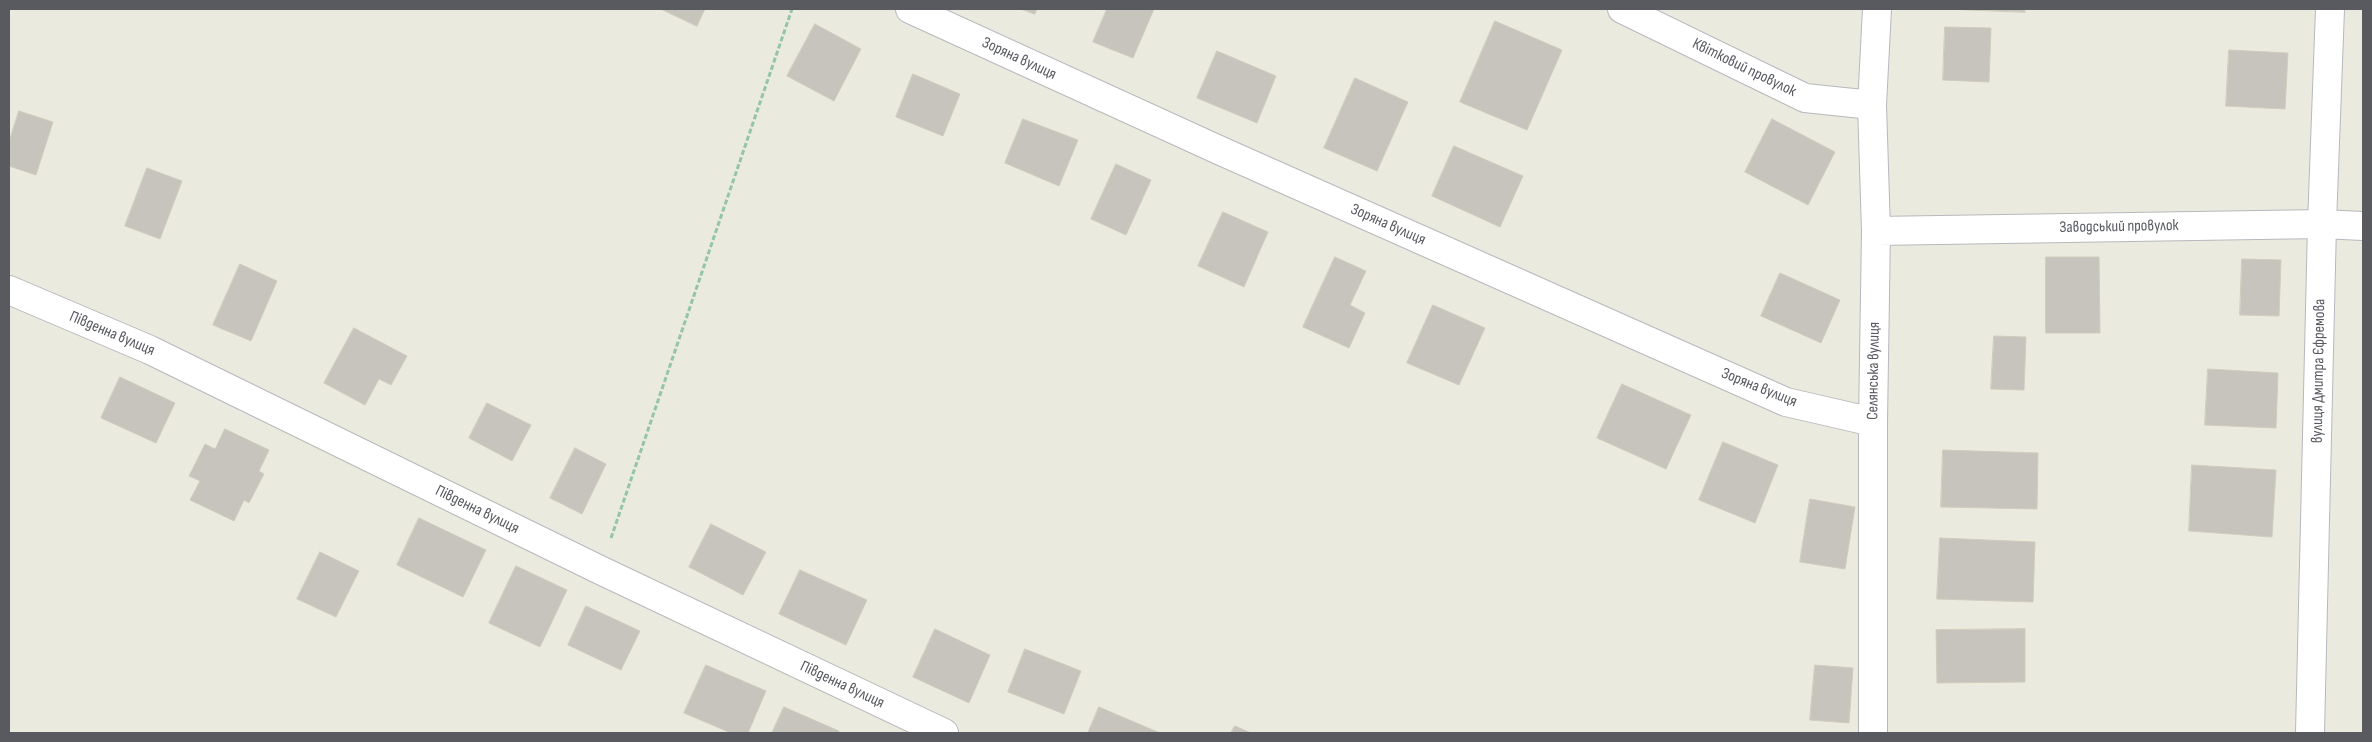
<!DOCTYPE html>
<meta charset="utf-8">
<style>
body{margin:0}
#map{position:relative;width:2372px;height:742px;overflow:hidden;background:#ebeade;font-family:"Sofia Sans Condensed",sans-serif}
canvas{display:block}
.frame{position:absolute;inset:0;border:10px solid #585a60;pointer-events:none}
</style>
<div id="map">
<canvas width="2372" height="742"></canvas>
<div class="frame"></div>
</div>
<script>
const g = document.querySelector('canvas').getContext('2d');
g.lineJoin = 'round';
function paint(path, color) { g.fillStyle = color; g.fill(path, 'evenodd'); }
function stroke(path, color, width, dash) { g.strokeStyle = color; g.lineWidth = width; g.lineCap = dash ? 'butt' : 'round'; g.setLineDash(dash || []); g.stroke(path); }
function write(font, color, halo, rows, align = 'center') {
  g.font = font + ' "Sofia Sans Condensed",sans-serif'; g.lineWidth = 5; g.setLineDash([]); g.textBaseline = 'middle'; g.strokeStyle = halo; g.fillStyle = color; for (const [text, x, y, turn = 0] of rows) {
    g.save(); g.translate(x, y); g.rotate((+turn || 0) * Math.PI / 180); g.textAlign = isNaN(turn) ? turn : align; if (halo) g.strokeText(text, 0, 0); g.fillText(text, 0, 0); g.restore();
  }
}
const building = new Path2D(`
 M661,9h44l-8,17z
 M1021,9h16l-2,5z
 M1107,9h47l-21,49 -40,-16z
 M1947,9h78v3z
 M1495,21l67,29 -35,80 -67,-28z
 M815,24l46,25 -27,52 -47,-25z
 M1945,27l46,1 -2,54 -46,-2z
 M2229,50l59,3 -3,56 -59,-3z
 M1217,51l59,25 -19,47 -60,-25z
 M913,74l47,20 -17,42 -47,-19z
 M1355,78l53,24 -31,69 -53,-23z
 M19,111l34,11 -17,53 -27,-9v-24z
 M1023,119l55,21 -19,46 -54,-23z
 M1772,119l63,33 -27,53 -63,-33z
 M1454,146l69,30 -23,51 -68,-31z
 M1116,164l35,16 -25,55 -35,-16z
 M147,168l35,13 -22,58 -35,-13z
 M1223,212l45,20 -24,55 -46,-21z
 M1335,257l31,14 -16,34 15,8 -16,35 -46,-21z
 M2046,257h53l1,76h-54z
 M2242,259l39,1 -2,56 -39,-1z
 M240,264l37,17 -26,60 -38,-16z
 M1780,273l60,27 -19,43 -60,-27z
 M1433,305l52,23 -26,57 -52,-22z
 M354,328l53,28 -16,29 -12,-6 -14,26 -41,-22z
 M1994,336l32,1 -2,53 -33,-1z
 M2208,369l70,4 -2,55 -71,-3z
 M120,377l55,26 -19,40 -55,-25z
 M1622,384l69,31 -25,54 -69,-31z
 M487,403l44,22 -19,36 -43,-23z
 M225,429l44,21 -10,21 5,3 -15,29 -5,-3 -10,21 -44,-21 10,-19 -11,-5 16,-32 10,5z
 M1723,442l55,23 -23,58 -56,-23z
 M575,448l31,16 -24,50 -32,-16z
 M1943,450l95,3 -1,56 -96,-2z
 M2192,465l84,5 -4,67 -83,-6z
 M1810,499l45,8 -10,62 -45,-7z
 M419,518l67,32 -23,47 -66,-32z
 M711,524l55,28 -23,43 -54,-28z
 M1940,538l95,4 -2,60 -96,-3z
 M320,552l39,19 -23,46 -39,-18z
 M516,566l51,24 -27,57 -51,-24z
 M800,570l67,30 -21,45 -67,-31z
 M586,606l54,25 -19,39 -53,-25z
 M935,629l55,26 -21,48 -56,-26z
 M2025,629v53l-88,1 -1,-53z
 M1025,649l56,22 -17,43 -56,-22z
 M706,665l60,26 -18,42h-17l-47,-20z
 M1815,665l38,3 -4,55 -39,-3z
 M784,707l55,24 -1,2h-66z
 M1099,707l61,26h-72z
 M1235,726l16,7h-20z`);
const path = new Path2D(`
 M611,538l181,-529`);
const street = new Path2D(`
 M910,9l311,142 565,251 87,20
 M1622,9l183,89 67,7
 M1876,231l446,-7 41,2
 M9,290l141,60 450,220 344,163
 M1873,733v-311l3,-191 -4,-126 5,-96
 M2310,733l12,-509 8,-215`);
const streetNames = [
 ["Зоряна вулиця",1019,59,25],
 ["Квітковий провулок",1744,68,26],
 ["Зоряна вулиця",1388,225,24],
 ["Заводський провулок",2119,227,-1],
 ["Південна вулиця",112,334,23],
 ["Селянська вулиця",1874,371,-89],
 ["вулиця Дмитра Єфремова",2319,371,-89],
 ["Зоряна вулиця",1759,388,22],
 ["Південна вулиця",477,510,26],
 ["Південна вулиця",842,685,25]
];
paint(building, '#c6c4bc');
stroke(building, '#d0ccbd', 1);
stroke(street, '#b7b8be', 30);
stroke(path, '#93c5a7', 3, [5, 2.5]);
stroke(street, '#fff', 28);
write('16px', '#585a60', '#fff', streetNames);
</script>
